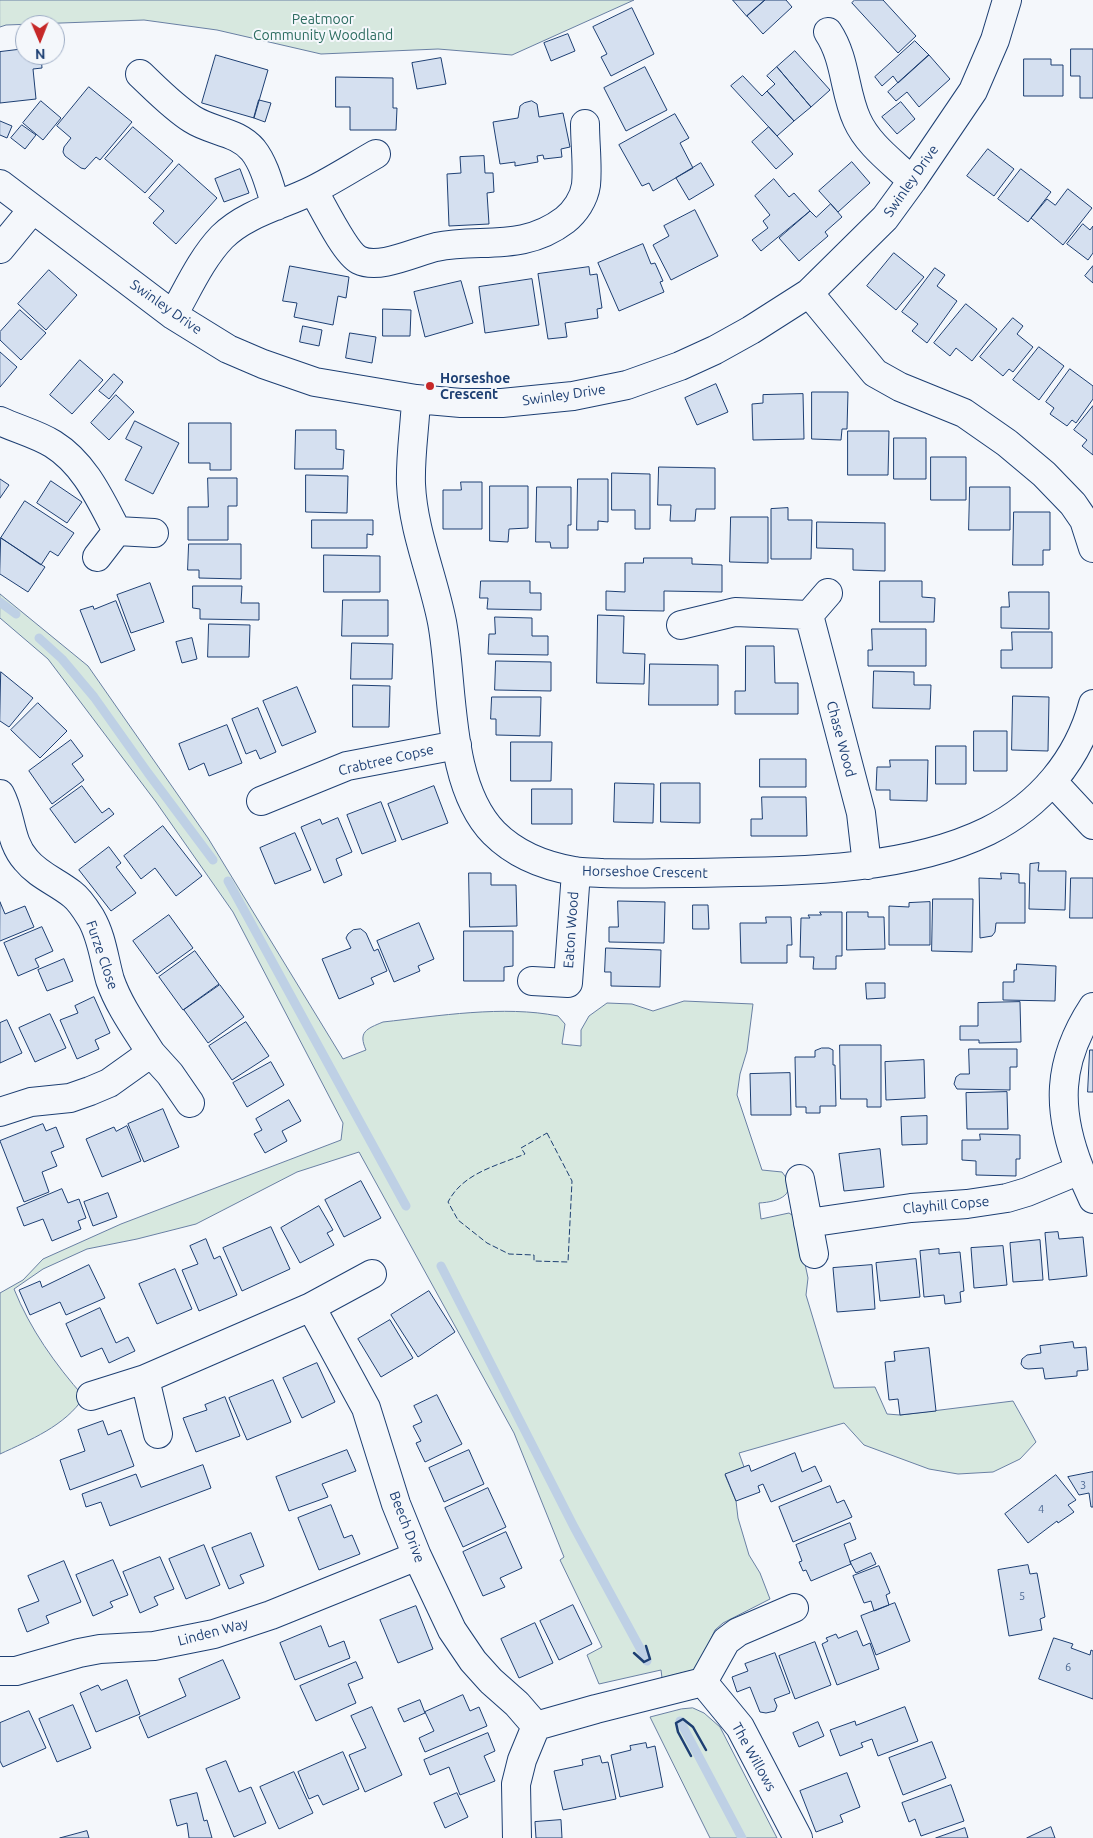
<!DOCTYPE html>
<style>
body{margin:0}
#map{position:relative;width:1093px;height:1838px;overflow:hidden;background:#f4f7fb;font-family:Ubuntu,sans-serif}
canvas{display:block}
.north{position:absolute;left:15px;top:15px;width:50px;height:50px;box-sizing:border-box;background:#f4f7fb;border:1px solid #9eadc5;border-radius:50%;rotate:179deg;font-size:14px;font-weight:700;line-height:20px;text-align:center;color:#1d3f73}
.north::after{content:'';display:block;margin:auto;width:18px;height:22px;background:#c62828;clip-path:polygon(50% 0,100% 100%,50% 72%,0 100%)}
</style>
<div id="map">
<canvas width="1093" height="1838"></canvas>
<div class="north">N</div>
</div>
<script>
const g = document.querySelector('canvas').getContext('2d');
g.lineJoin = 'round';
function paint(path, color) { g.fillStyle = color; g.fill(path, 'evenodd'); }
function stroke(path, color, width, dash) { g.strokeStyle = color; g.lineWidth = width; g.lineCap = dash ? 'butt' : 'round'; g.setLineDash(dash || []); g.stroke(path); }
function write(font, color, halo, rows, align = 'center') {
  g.font = font + ' Ubuntu,sans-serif'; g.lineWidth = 4; g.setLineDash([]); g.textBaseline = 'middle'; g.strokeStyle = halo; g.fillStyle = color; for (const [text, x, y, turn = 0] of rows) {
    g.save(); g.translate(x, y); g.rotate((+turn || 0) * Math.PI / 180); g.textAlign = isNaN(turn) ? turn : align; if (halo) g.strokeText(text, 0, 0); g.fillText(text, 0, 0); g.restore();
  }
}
const green = new Path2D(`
 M0,0h634l-122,55 -74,-6 -117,5 -104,-24 -73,-10 -138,5 -6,2z
 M0,594l88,72 120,172 135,221 23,-9c-8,-18 0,-21 17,-28 55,-6 121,-17 175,-6l7,8 -3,20 19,2v-16l8,-14 18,-13 25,1 21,7 31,-10 69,3 -6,47 -7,23 -3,21 25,75 20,2c18,22 -3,30 -23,31l2,16 28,-6 6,4 13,61 -2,17 28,93 41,-1 12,27 13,1 113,-14 23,41 -16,17 -27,13 -35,2 -29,-5 -65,-24 -20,-22 -105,30 5,14 -19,8 11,26 2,17 11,37 11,18 10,26 -47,24 -8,7 -18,39 -35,9 -1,-8 -62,14 -12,-29 15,-8 -42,-87 4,-3 -50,-124 -155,-281 -62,20 -101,52 -59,15 -50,10 -44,20 -29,20c16,40 41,75 70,108 -19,29 -54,43 -84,57v-161l23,-13 20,-21 78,-35 220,-84 2,-17 -110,-211 -77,-110 -108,-143 -48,-41z
 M693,1708l11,5 16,14 57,111h-67l-60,-121 31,-8z`);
const stream = new Path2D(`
 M0,602l16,12
 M39,638l23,21 32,38 54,76 65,87
 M228,881l178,325
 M441,1266l133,261 73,134
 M680,1721l62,117`);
const building = new Path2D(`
 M733,0h32l-18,16z
 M765,0h21l6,7 -29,27 -16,-18z
 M855,0h28l33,36 -18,17 -46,-50z
 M632,8l22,46 -43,22 -10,-19 6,-3 -14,-27z
 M568,34l7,17 -24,10 -7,-18z
 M915,41l14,14 -31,28 -5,-7 -11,10 -7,-9z
 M25,49v6h16l1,13 -9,1 3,30 -36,4v-51z
 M1071,49h22v49h-13v-22h-9z
 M795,51l35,39 -19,17 -34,-40z
 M216,55l52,15 -14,48 -52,-15z
 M929,55l21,24 -31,28 -12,-15 -11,9 -8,-9z
 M441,58l5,26 -29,5 -5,-26z
 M1024,59h27v6h12v31h-39z
 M645,67l22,43 -41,21 -22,-43z
 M777,67l34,40 -17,14 -27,-30 8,-7 -8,-8z
 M743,76l19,20 5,-5 27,30 -17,15 -46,-50z
 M336,77l57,1v30h4l-1,22h-46v-23h-14z
 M89,87l43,35 -32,38 -4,-3 -11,12 -4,-1 -16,-12 -2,-4 1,-5 7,-9 -14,-12z
 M259,100l12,3 -6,19 -11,-4z
 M41,101l20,17 -18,22 -20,-17z
 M532,101l5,3 2,13 24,-4 7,34 -9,2 1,8 -18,2 -1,-4 -6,1 1,6 -23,4v-4l-15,2 -7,-42 25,-4 2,-12 4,-3z
 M901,102l14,17 -18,15 -15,-17z
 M675,114l14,24 -9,5 13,25 -40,23 -4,-8 -7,3 -23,-41z
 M0,121l12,5 -5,12 -7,-3z
 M22,125l14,10 -11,14 -14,-11z
 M133,127l40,34 -28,32 -40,-34z
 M769,127l24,27 -17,15 -24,-27z
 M988,149l26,20 -20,27 -27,-20z
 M484,156l1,17h8l1,19 -7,1 2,31 -40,2 -2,-52 14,-1 -1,-16z
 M852,162l18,21 -32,29 -19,-21z
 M701,163l13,22 -25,15 -13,-22z
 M179,164l38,34 -41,46 -23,-21 11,-12 -15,-13z
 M240,169l9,24 -25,9 -9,-23z
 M1021,169l30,23 -23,30 -30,-23z
 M774,179l15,18 5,-4 16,18 -49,40 -9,-11 16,-12 -5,-7 7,-6 -15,-19z
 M1068,189l24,19 -29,37 -32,-27 16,-19 8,6z
 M831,204l11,13 -17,15 3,4 -29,25 -20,-23 31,-27 6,6z
 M695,210l23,46 -47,24 -18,-35 16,-9 -5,-10z
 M1083,224l7,6 3,-4v27l-5,7 -21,-16z
 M643,244l8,20 4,-1 8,18 -3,1 4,10 -45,19 -21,-48z
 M894,253l30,24 -28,33 -29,-24z
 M290,266l59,11 -3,21 -8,-2 -5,29 -39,-8 3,-14 -14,-2z
 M1093,266v17l-8,-7z
 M589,267l1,8 7,-1 5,34 -5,1 1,9 -33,5 2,14 -19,2 -10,-65z
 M935,268l10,7 -8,11 20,15 -30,42 -15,-12 6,-7 -16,-12z
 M49,270l28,25 -31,35 -28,-26z
 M532,279l7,46 -54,8 -6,-46z
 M461,281l12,42 -48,14 -11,-45z
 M966,304l31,25 -25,32 -16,-13 -6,8 -16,-13z
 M383,309l28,1 -1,26h-27z
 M20,310l26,23 -25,27 -21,-20v-8z
 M1013,318l10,8 -6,8 16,13 -20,25 -4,-3 -6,7 -23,-19z
 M303,326l19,4 -3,16 -19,-4z
 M350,333l26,4 -4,26 -26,-5z
 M1039,347l25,19 -25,34 -26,-20z
 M0,352l17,15 -17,20z
 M80,360l23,20 -31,34 -22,-19z
 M1070,369l23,17v13l-17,24 -4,-3 -5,6 -17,-12 4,-6 -8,-6z
 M114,374l9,8 -14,17 -10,-8z
 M716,384l12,28 -31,13 -12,-27z
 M812,392h36l-1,37h-5l-1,11 -29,-1z
 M803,394l1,45 -51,1 -1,-36 11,-1v-8z
 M116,395l18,17 -25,28 -18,-17z
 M1093,406v49l-11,-9 5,-6 -13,-10z
 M135,421l44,22 -26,51 -28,-14 17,-33 -16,-8z
 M189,423h42v47h-21v-7h-21z
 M296,430h40v19l8,1 -1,19h-48z
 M848,431h41l-1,44h-40z
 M894,438h32v41h-32z
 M931,457h35v43h-35z
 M659,467l56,1v41h-19l-1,12h-25l1,-16h-13z
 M612,473l38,1v55h-15v-19h-23z
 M306,475l42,1 -1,37 -41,-1z
 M208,478h29v28h-9v34h-40v-33h20z
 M0,479l9,6 -9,13z
 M578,479h30v43l-10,-1v9h-21z
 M51,481l31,21 -15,21 -30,-20z
 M461,482h21v47h-39v-39h18z
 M490,486h38v42l-19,1 -1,13 -18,-1z
 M537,487h34v38h-3v23h-17l-1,-6h-14z
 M970,487h40v43h-41z
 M25,501l49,32 -16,23 -8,-5 -9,14 -40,-27z
 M788,508v12h24l-1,39h-40v-50z
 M1014,512h36v38h-7v15h-30z
 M731,517h37v46l-38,-1z
 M312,520h61v15l-6,-1v14h-55z
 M817,522l68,1v48l-32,-1v-21l-36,-1z
 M1,538l44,29 -17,25 -28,-18z
 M189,544h52v35l-42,-1v-8h-11z
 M324,555l56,1v36h-56z
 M644,558h48v6l30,1v27l-58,-1v20l-58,-1v-19l19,1v-29h18z
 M481,581h49v12h11v17l-54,-1 1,-11h-8z
 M880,581h42v16l13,1 -1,24h-54z
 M150,583l14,39 -33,11 -14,-38z
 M193,586h49l-1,17h18v17l-59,-1v-10l-7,-1z
 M1009,592h40v37l-48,-1v-21h8z
 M343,600h45v36h-46z
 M116,601l19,49 -34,13 -21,-53 13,-4 1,3z
 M598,615l26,1 -1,37 22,1 -1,30 -47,-1z
 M495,617l37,1v18h16v19l-60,-1 1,-20h6z
 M209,624l41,1 -1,32h-41z
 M872,629h54v37h-58v-16h4z
 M1012,632h40v36h-51v-18h11z
 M192,638l5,21 -15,4 -6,-21z
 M352,643l41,1 -1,35h-41z
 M746,646h28l1,37h23v31h-63v-23h10z
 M496,661l55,1v29l-56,-1z
 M650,664l68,1v40h-69z
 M874,671l40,1v13h17l-1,24 -57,-1z
 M1,672l32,26 -24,29 -9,-6z
 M353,685l37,1 -1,41h-36z
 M297,687l19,45 -34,14 -19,-45z
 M1013,696l36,1 -1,54 -36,-1z
 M492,697h49l-1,39 -44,-1v-16h-5z
 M38,703l29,28 -27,27 -29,-28z
 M258,708l18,44 -16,7 -4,-9 -10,4 -14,-35z
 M227,725l15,38 -33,13 -5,-13 -15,7 -10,-26z
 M974,731h33v40h-33z
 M71,740l12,16 -11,8 12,16 -32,24 -23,-33z
 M511,742h41l-1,39h-40z
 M936,746h30v38h-30z
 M760,759h46v28h-46z
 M890,760h38l-1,41 -37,-1v-10h-14l1,-23h13z
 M615,783l39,1 -1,39 -39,-1z
 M661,783h39v40l-39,-1z
 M82,786l20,27 7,-5 5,6 -39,29 -25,-34z
 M434,786l14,37 -46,17 -14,-36z
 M532,789h40v35h-40z
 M762,797h44l1,39h-56v-17h11z
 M381,802l15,39 -34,13 -15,-39z
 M338,818l14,34 -16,7 6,16 -18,8 -23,-56 19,-8 2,5z
 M163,826l39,50 -26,20 -21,-28 -14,11 -17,-23z
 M295,833l16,37 -36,14 -15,-36z
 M109,847l12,16 -5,4 20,26 -25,18 -32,-41z
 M1039,863l-1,8h28l-1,39 -36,-1 1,-45z
 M469,873h22v12h25l1,41 -47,1z
 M1001,873l18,1v9h6v40h-29l-1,9 -3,4 -12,2 -1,-60 22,1z
 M1071,878h22v40h-23z
 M933,899h40l-1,53 -40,-1z
 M618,901l47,1 -1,41 -55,-1v-15h9z
 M0,902l5,12 20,-8 9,21 -34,14z
 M930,902v43h-41v-39l20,1v-4z
 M693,905h15l1,24h-16z
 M820,912h22v44h-6v13h-23l1,-12h-14l1,-39h9l-2,-3h13z
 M847,912h21v5h16l1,32 -38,1z
 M169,915l24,33 -36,26 -24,-33z
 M766,917h25l1,28h-5v18h-46l-1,-40h26z
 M419,923l15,36 -16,7 2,5 -26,11 -17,-41z
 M42,927l11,24 -18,8 4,8 -21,9 -14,-33z
 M361,929l5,4 8,18 4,-2 9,22 -16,7 3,6 -35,15 -17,-40 29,-11 -5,-10 2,-4 5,-4z
 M464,931h49v35l-9,1v14h-40z
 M606,948l55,2 -1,37 -49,-1v-14h-6z
 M195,951l24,33 -36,26 -24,-33z
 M64,959l9,22 -26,10 -9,-21z
 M1017,964l39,2 -1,35 -52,-1v-18h11v-12h2z
 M866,983h19v15l-18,1z
 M220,985l24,32 -36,26 -24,-33z
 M94,997l16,36 -15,7 4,9 -22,10 -17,-39 18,-7 -3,-7z
 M1020,1002l1,40 -42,1v-3h-19v-14h18v-23z
 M50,1014l16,34 -31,14 -16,-34z
 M7,1020l15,33 -22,10v-40z
 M246,1022l23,34 -37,24 -23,-34z
 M840,1045h41v62h-14v-8h-26z
 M822,1048h7l4,2v15h2l1,41h-16v7h-14v-6h-10l-1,-50h20v-6z
 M969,1049h48v18h-7v23l-53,-1 -3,-5 2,-7 4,-3h9z
 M1090,1050h3v42h-5z
 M924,1060l1,38 -39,2 -1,-38z
 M271,1062l13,23 -37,22 -14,-24z
 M790,1073l1,42h-40l-1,-41z
 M1007,1092l1,37h-41l-1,-36z
 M289,1100l12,21 -19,10 5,10 -22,12 -11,-19 8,-4 -6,-11z
 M163,1109l16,38 -35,15 -16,-38z
 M927,1116v28l-25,1 -1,-28z
 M43,1124l3,7 10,-4 8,20 -13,5 6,14 -15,6 7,20 -25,10 -24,-61z
 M127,1126l14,35 -39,16 -16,-38 28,-12 2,4z
 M980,1134l40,1v24h-4v17l-40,-1v-14l-14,-1v-20h18z
 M880,1149l4,38 -40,4 -5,-37z
 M361,1181l20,37 -37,19 -19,-37z
 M62,1189l6,14 11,-4 7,19 -8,3 3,8 -29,12 -9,-22 -19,7 -7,-18z
 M108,1193l9,24 -24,9 -9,-24z
 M319,1206l14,24 -6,3 7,12 -34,18 -19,-35z
 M271,1227l19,42 -48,22 -19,-43z
 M1058,1232l1,7 24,-2 4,39 -38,4 -4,-47z
 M206,1239l8,20 6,-3 17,39 -38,16 -17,-41 16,-6 -8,-18z
 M1040,1240l3,40 -30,2 -3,-39z
 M1003,1246l4,39 -33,3 -3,-40z
 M939,1249v5l21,-2 4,39 -4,1 1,10 -16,2 -1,-9 -20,2 -4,-46z
 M916,1259l4,38 -40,4 -4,-38z
 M89,1265l16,33 -39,17 -6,-13 -30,13 -11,-25 21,-9 2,6z
 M872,1265l3,44 -38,3 -4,-44z
 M175,1269l17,40 -35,15 -18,-40z
 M429,1291l26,41 -37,25 -27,-42z
 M100,1308l16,35 12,-6 7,14 -26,12 -7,-15 -21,9 -15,-33z
 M390,1320l23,38 -32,19 -23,-38z
 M1073,1342l1,6 12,-1 2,23 -11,1v5l-32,3 -2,-11 -15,1 -4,-1 -3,-4 1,-5 5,-4 14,-2 -1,-7z
 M929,1348l7,63 -36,4 -2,-16 -9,1 -4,-38 10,-1 -1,-9z
 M317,1363l18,39 -33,16 -19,-40z
 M273,1380l18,42 -44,18 -18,-42z
 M437,1395l25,49 -37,18 -9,-19 5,-2 -8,-15 9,-4 -8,-16z
 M225,1397l15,39 -44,16 -13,-34 24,-8 -2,-5z
 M103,1421l5,14 13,-5 13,36 -64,24 -10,-30 25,-9 -7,-21z
 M347,1450l9,21 -34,13 6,13 -39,14 -13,-34z
 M469,1450l15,34 -40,18 -15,-34z
 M795,1453l7,19 13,-6 7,15 -51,21 -8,-18 -5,2 2,6 -24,9 -11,-27 24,-9 2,6z
 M203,1465l8,23 -101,38 -9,-24 -15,5 -4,-13 54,-20 5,13z
 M1093,1472v35h-2l-2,-14 -10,2 -11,-18z
 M1056,1475l20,25 -8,5 6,7 -16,11 -1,-2 -29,22 -23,-29z
 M830,1486l7,17 7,-3 8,17 -59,25 -14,-35z
 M488,1488l18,39 -43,20 -18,-39z
 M331,1505l13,33 8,-3 8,19 -41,16 -21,-52z
 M850,1523l6,16 -12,5 7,20 -40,17 -5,-11 -3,1 -4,-9 3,-1 -6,-16z
 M506,1532l16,36 -22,10 5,9 -22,9 -20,-44z
 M251,1533l13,33 -24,9 4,8 -15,6 -17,-41z
 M204,1545l16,40 -34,14 -17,-40z
 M871,1553l5,11 -20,9 -6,-11z
 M160,1557l14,32 -20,8 4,8 -18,8 -17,-41z
 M113,1560l15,35 -18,7 3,5 -20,9 -17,-41z
 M64,1561l17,41 -35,14 3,7 -22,9 -9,-23 21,-8 -11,-25z
 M1028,1565l2,9 7,-1 8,44 -5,2 2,11 -33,6 -11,-66z
 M879,1566l11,27 -4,2 3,10 -15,6 -3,-10 -7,2 -11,-27z
 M895,1603l15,38 -34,14 -15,-39z
 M573,1605l19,39 -33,16 -19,-39z
 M416,1606l17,43 -35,14 -18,-43z
 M535,1623l18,40 -34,15 -18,-39z
 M321,1626l8,21 15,-6 6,17 -55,22 -15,-37z
 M857,1631l6,15 7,-3 9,26 -42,16 -15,-41 6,-3 -2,-3 10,-4 2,4z
 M1054,1638l19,6 -2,4 19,7 1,-5 2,1v48l-54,-20z
 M815,1642l16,43 -36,14 -16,-43z
 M775,1653l15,40 -16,6 3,7 -2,5 -9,2 -6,-1 -10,-25 -13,5 -5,-15 16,-6 -3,-7z
 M223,1660l17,38 -92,40 -9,-21 47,-21 -7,-17z
 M356,1662l7,16 -15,6 8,19 -40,18 -16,-35z
 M127,1680l13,34 -44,18 -16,-39 18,-8 3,5z
 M463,1695l7,16 9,-4 8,19 -62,26 -6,-14 15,-7 -9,-19z
 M420,1700l5,13 -21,9 -6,-13z
 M73,1705l18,43 -34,14 -18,-43z
 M372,1707l30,68 -37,17 -16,-37 17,-7 -15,-32z
 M905,1707l13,34 -40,15 -6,-17 -11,4 2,4 -23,9 -10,-26 25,-9 1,4z
 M29,1711l17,37 -43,19 -3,-6v-38z
 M818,1722l6,14 -25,11 -6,-14z
 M488,1733l7,18 -11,5 11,25 -35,14 -11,-28 -19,8 -6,-15z
 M932,1742l14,36 -43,17 -14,-37z
 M646,1743l1,5 8,-2 8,41 -43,10 -9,-42 20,-5 -1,-4z
 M343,1752l16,37 -36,16 -5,-10 -9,4 -11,-27z
 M600,1756l2,7 6,-1 8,37 -53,11 -9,-39 29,-6 -1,-5z
 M226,1761l13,31 12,-5 15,36 -32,14 -28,-68z
 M294,1772l19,41 -34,16 -19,-42z
 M847,1773l13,34 -20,8 3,7 -27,10 -16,-41z
 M951,1785l13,36 -43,15 -6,-17 -6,3 -7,-19z
 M197,1793l7,28 3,-1 5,18h-23l-2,-15 -10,3 -7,-26z
 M457,1793l11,24 -23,11 -11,-25z
 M561,1820l1,18h-26l-1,-16z
 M1051,1827l4,11h-28z
 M965,1828l3,10h-32z
 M87,1831l2,7h-29z`);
const minor = new Path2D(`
 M828,32c18,27 16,60 29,88 11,25 37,43 55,61
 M140,74c17,16 33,33 52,45 20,13 45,12 61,31 12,15 17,38 23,56
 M0,184l173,131 55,34 35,15 52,18 101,17 45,4h41l71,-7 54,-11 53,-19 35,-16 36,-20 58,-37 76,-75 27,-37 61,-90 22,-51 12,-40
 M313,190c9,15 32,63 46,70 20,10 56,-8 77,-13 46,-9 87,5 129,-27 10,-8 19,-21 21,-35 2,-19 -1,-41 -1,-61
 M0,249l33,-40
 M809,293l66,80 25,14 64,26 43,30 37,31 29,30 11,16 9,28
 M173,315c15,-26 28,-56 49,-78 24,-24 61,-32 91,-47 22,-11 42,-24 63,-36
 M416,399c-1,28 -6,57 -5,85 2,47 22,92 31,138 12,64 4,162 52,211 21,21 51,33 80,38 9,2 19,1 28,2 29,1 57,0 85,0 97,-2 213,1 301,-42 52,-26 90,-71 105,-127
 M0,421c17,8 37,13 53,23 32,20 47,55 64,87l37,2
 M97,557l20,-26
 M809,615l19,-22
 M681,625l54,-13 74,3 52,198 6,52
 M1053,782l40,43
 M0,794c12,22 9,47 26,66 12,15 31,22 46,34 8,6 14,16 19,24 11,19 13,41 19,62 9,26 26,49 41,73l-42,30 -19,8 -20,7 -39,4 -31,10
 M261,801l86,-35 110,-21
 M532,981l36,2 8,-111
 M151,1053l19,21 20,29
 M1080,1170l13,29
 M800,1179l14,75
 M808,1223l103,-15 56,-4 40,-6 20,-6 53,-22c-24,-60 -23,-108 13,-163
 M311,1307l61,-33
 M145,1379l13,55
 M91,1396l54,-17 166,-72 55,101 30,96 21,52 35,74 21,31 18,20 26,23 19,22
 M0,1671h16l63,-18 21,-4 54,-3 60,-12 57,-19 146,-59
 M703,1682l37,45 58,111
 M536,1726l60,-17 107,-27 23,-41 12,-9 56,-24
 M517,1838l-1,-54 6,-24 14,-34`);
const fence = new Path2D(`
 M547,1133l25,48 -4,81 -34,-1v-6l-25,-1 -22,-11 -29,-23 -10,-18c15,-29 48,-36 77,-48l-4,-6z`);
const wall = new Path2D(`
 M634,1653l10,9 6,-3 -4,-13
 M691,1756l-13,-24 -2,-9 7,-4 10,8 13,23`);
const markers = [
 [430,386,5,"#c62828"]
];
const numberNames = [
 ["3",1083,1485],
 ["4",1041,1509],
 ["5",1022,1596],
 ["6",1068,1667]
];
const parkNames = [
 ["Peatmoor",323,19],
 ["Community Woodland",323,35]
];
const streetNames = [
 ["Swinley Drive",911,181,-55],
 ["Swinley Drive",166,307,35],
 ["Swinley Drive",564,395,-8],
 ["Chase Wood",841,739,75],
 ["Crabtree Copse",386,760,-13],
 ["Horseshoe Crescent",645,872,1],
 ["Eaton Wood",571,930,-86],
 ["Furze Close",102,955,71],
 ["Clayhill Copse",946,1205,-5],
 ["Beech Drive",407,1527,69],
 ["Linden Way",213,1632,-15],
 ["The Willows",754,1757,61]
];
const poiNames = [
 ["Horseshoe",440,378],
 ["Crescent",440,394]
];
paint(green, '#d7e8df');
stroke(green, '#687fa3', 1);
stroke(stream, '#bed0e5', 9);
paint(building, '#d5e0f0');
stroke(building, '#1d3f73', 1);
stroke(minor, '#1d3f73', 30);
stroke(minor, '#f4f7fb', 28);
stroke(fence, '#1d3f73', 1, [6, 2.5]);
stroke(wall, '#1d3f73', 2.5);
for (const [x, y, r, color] of markers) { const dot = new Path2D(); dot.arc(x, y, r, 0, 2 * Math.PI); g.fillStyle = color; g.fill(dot); stroke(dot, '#f4f7fb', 2); }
write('11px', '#4b6792', null, numberNames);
write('14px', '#2c6c60', '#f4f7fb', parkNames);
write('14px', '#1d3f73', '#f4f7fb', streetNames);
write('bold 14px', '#1d3f73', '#f4f7fb', poiNames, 'left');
</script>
